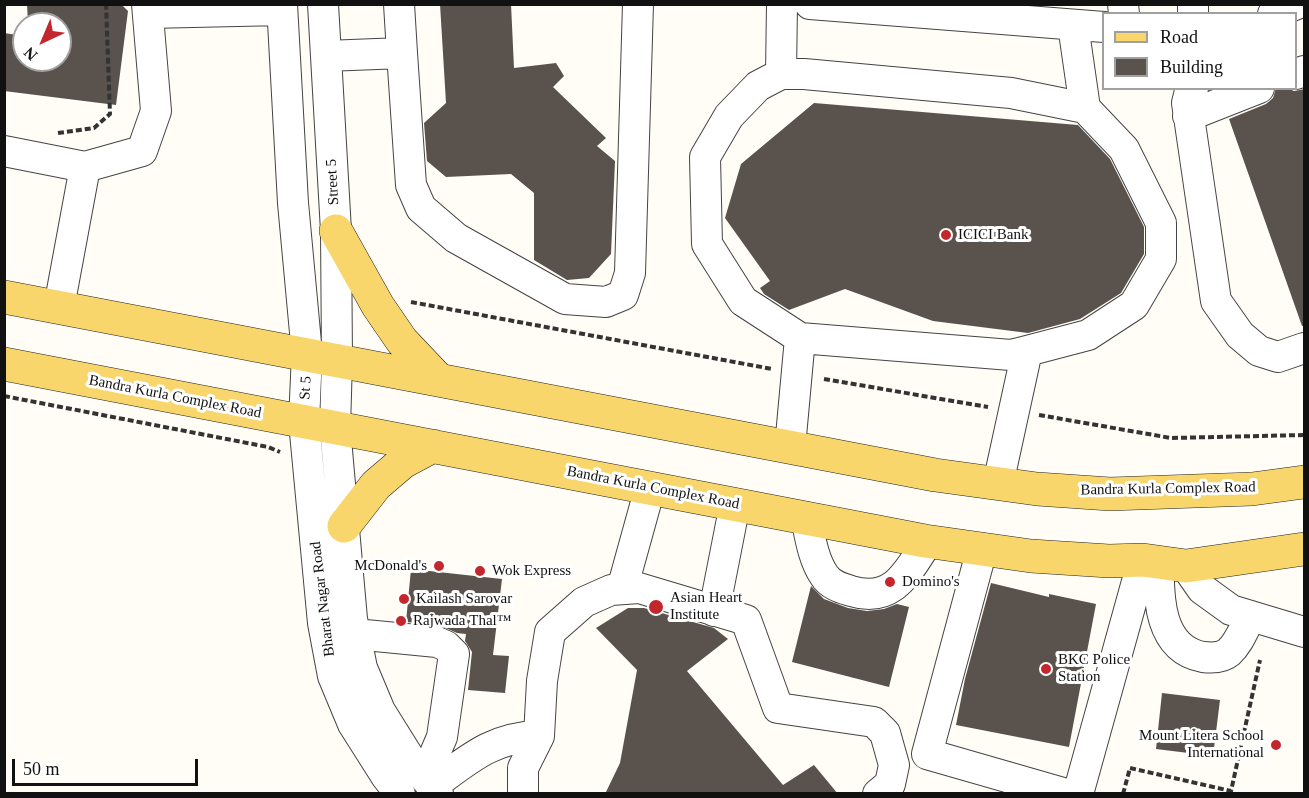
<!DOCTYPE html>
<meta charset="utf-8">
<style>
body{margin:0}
#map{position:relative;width:1309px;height:798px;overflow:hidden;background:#fffdf5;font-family:"Times New Roman",serif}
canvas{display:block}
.frame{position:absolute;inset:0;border:6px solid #111;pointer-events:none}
.legend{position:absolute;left:1102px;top:12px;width:195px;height:78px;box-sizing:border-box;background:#fff;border:2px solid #a0a0a0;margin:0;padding:8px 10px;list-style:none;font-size:18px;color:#111}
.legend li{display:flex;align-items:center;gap:12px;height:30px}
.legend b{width:30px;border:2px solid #a0a0a0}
.north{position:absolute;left:12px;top:12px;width:60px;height:60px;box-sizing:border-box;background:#fff;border:2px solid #a0a0a0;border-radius:50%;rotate:224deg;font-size:16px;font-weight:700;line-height:24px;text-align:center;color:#111}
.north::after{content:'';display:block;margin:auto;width:21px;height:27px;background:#c4262e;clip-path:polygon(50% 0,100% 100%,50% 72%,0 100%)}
.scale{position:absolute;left:12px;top:759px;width:186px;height:27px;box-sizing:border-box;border:3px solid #111;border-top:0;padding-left:8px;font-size:18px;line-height:21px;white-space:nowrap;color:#111;-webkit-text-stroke:4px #fff;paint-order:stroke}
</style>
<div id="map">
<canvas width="1309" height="798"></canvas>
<div class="frame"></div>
<ul class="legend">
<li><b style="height:8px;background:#f9d66b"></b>Road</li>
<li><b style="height:16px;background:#5a524d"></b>Building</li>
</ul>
<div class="north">N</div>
<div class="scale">50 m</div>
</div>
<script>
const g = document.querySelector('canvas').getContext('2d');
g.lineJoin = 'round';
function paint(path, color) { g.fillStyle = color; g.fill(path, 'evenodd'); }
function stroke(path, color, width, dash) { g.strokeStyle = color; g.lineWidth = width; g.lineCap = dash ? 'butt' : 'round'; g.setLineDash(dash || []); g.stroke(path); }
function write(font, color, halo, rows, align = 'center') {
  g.font = font + ' "Times New Roman",serif'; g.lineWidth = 6; g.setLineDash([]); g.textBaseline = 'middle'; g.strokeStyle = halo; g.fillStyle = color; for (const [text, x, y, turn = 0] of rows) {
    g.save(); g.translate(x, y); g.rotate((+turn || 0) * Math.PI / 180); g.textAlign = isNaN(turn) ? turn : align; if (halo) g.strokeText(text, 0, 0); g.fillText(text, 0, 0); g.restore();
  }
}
const building = new Path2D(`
 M27,4h94l7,7 -12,94 -112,-14v-58l20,3v24h36v-36h-32z
 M440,4h71l3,64 42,-5 8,13 -11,11 53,51 -9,8 18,15 -4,93 -22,24 -22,2 -33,-20v-67l-23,-19 -65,3 -19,-16 -3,-38 22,-20z
 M1276,88h11l7,3 11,-2v237h-3l-73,-207 37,-15 7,-6z
 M814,103l264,22 32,34 34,68v27l-23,39 -41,26 -52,14 -95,-12 -88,-32 -56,21 -25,-16 -4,-6 10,-7 -45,-63 16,-54z
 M411,569l91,10 -9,76 16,1 -4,37 -37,-3 4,-38 -7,-11 1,-7 -9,-1 -18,-8 -33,-3z
 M991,583l58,14v-3l47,10 -27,143 -113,-22 9,-46z
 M811,586l13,13 24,9 19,3 17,-2 13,-5 12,3 -20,80 -97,-25z
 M628,608h16l70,20 14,11 -41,32 96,114 31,-20 24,29h-233l15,-31 17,-93 -41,-42z
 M1162,693l58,7 -7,56 -57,-7z`);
const path = new Path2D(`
 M58,133l36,-5 16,-14 -4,-110
 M411,302l361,67
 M824,379l164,28
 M4,396l264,51 12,5
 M1039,415l132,23 133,-3
 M1123,794l7,-26 101,23 29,-131`);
const minor = new Path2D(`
 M282,4l11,199 14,151 -3,68 19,201 10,53 20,48 33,52 14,18
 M323,4l13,227 1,129 -2,68 17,191 10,49 18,43 30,48 28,35
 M810,4l294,23
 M1123,4l1,10
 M1193,4v10
 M148,13l134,-3
 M1273,14l24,-10
 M1073,25l12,83
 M402,53l9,132 10,23 35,30 109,61 41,3 17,-7 7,-22 8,-269
 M326,56l76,-3 -3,-49
 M781,74l1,-70
 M1296,74l8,-3
 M1193,88l-3,3 -3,12 29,198 24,34 19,16 19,6 26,-9
 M1188,116l71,-28
 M4,151l81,16 57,-16 14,-40 -9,-107
 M59,307l26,-140
 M790,447l10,-109 -57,-37 -36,-57 -2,-87 24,-41 29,-30 23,-12h23l207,19 74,15 39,41 37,74v36l-27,46 -46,30 -61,16 -16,4 -211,-17
 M998,484l29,-133
 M806,518c4,18 7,41 18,57 6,10 17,13 27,16 43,13 57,-20 77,-50
 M982,549l-55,205 139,40
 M1159,562c-1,35 0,87 44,95 8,1 19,1 26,-5 10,-9 15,-24 22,-36
 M1186,566l16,23 29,21 73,22
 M622,589l28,-101
 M714,611l21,-107
 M355,634l82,8 9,4 8,8 -12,83 -17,40
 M432,786c36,-26 60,-49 107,-50l3,-55 8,-49 34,-30 27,-12 28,-2 107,32 32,88 96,14 11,11 9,32 -4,19 -12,10
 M523,794v-26l16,-32
 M1078,794l65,-234`);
const major = new Path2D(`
 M336,231l42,75 24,35 36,38
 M4,297l931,178 102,14 73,5 142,-5 52,-7
 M4,364l921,177 106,15 78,5 34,-1 43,6 118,-17
 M344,526l32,-41 27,-23 30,-16`);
const markers = [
 [946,235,6,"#c4262e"],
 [439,566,6,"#c4262e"],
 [480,571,6,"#c4262e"],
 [890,582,6,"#c4262e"],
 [404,599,6,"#c4262e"],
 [656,607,8,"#c4262e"],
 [401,621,6,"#c4262e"],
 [1046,669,6,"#c4262e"],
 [1276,745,6,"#c4262e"]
];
const streetNames = [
 ["Street 5",333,182,-93],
 ["St 5",306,388,-87],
 ["Bandra Kurla Complex Road",175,397,11],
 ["Bandra Kurla Complex Road",653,488,11],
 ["Bandra Kurla Complex Road",1168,489,-1],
 ["Bharat Nagar Road",323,599,-97]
];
const poiNames = [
 ["ICICI Bank",958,235],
 ["McDonald's",427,566,"right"],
 ["Wok Express",492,571],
 ["Domino's",902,582],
 ["Asian Heart",670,598],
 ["Institute",670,615],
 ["Kailash Sarovar",416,599],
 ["Rajwada Thal™",413,621],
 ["BKC Police",1058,660],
 ["Station",1058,677],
 ["Mount Litera School",1264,736,"right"],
 ["International",1264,753,"right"]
];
paint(building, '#5a524d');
stroke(minor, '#444', 32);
stroke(major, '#222', 34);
stroke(path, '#333', 4, [6, 3]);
stroke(minor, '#fff', 30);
stroke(major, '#f9d66b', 33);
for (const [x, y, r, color] of markers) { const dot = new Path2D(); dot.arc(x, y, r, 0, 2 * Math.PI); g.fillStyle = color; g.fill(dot); stroke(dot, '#fff', 2); }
write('15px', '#111', '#fff', streetNames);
write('15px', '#111', '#fff', poiNames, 'left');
</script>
